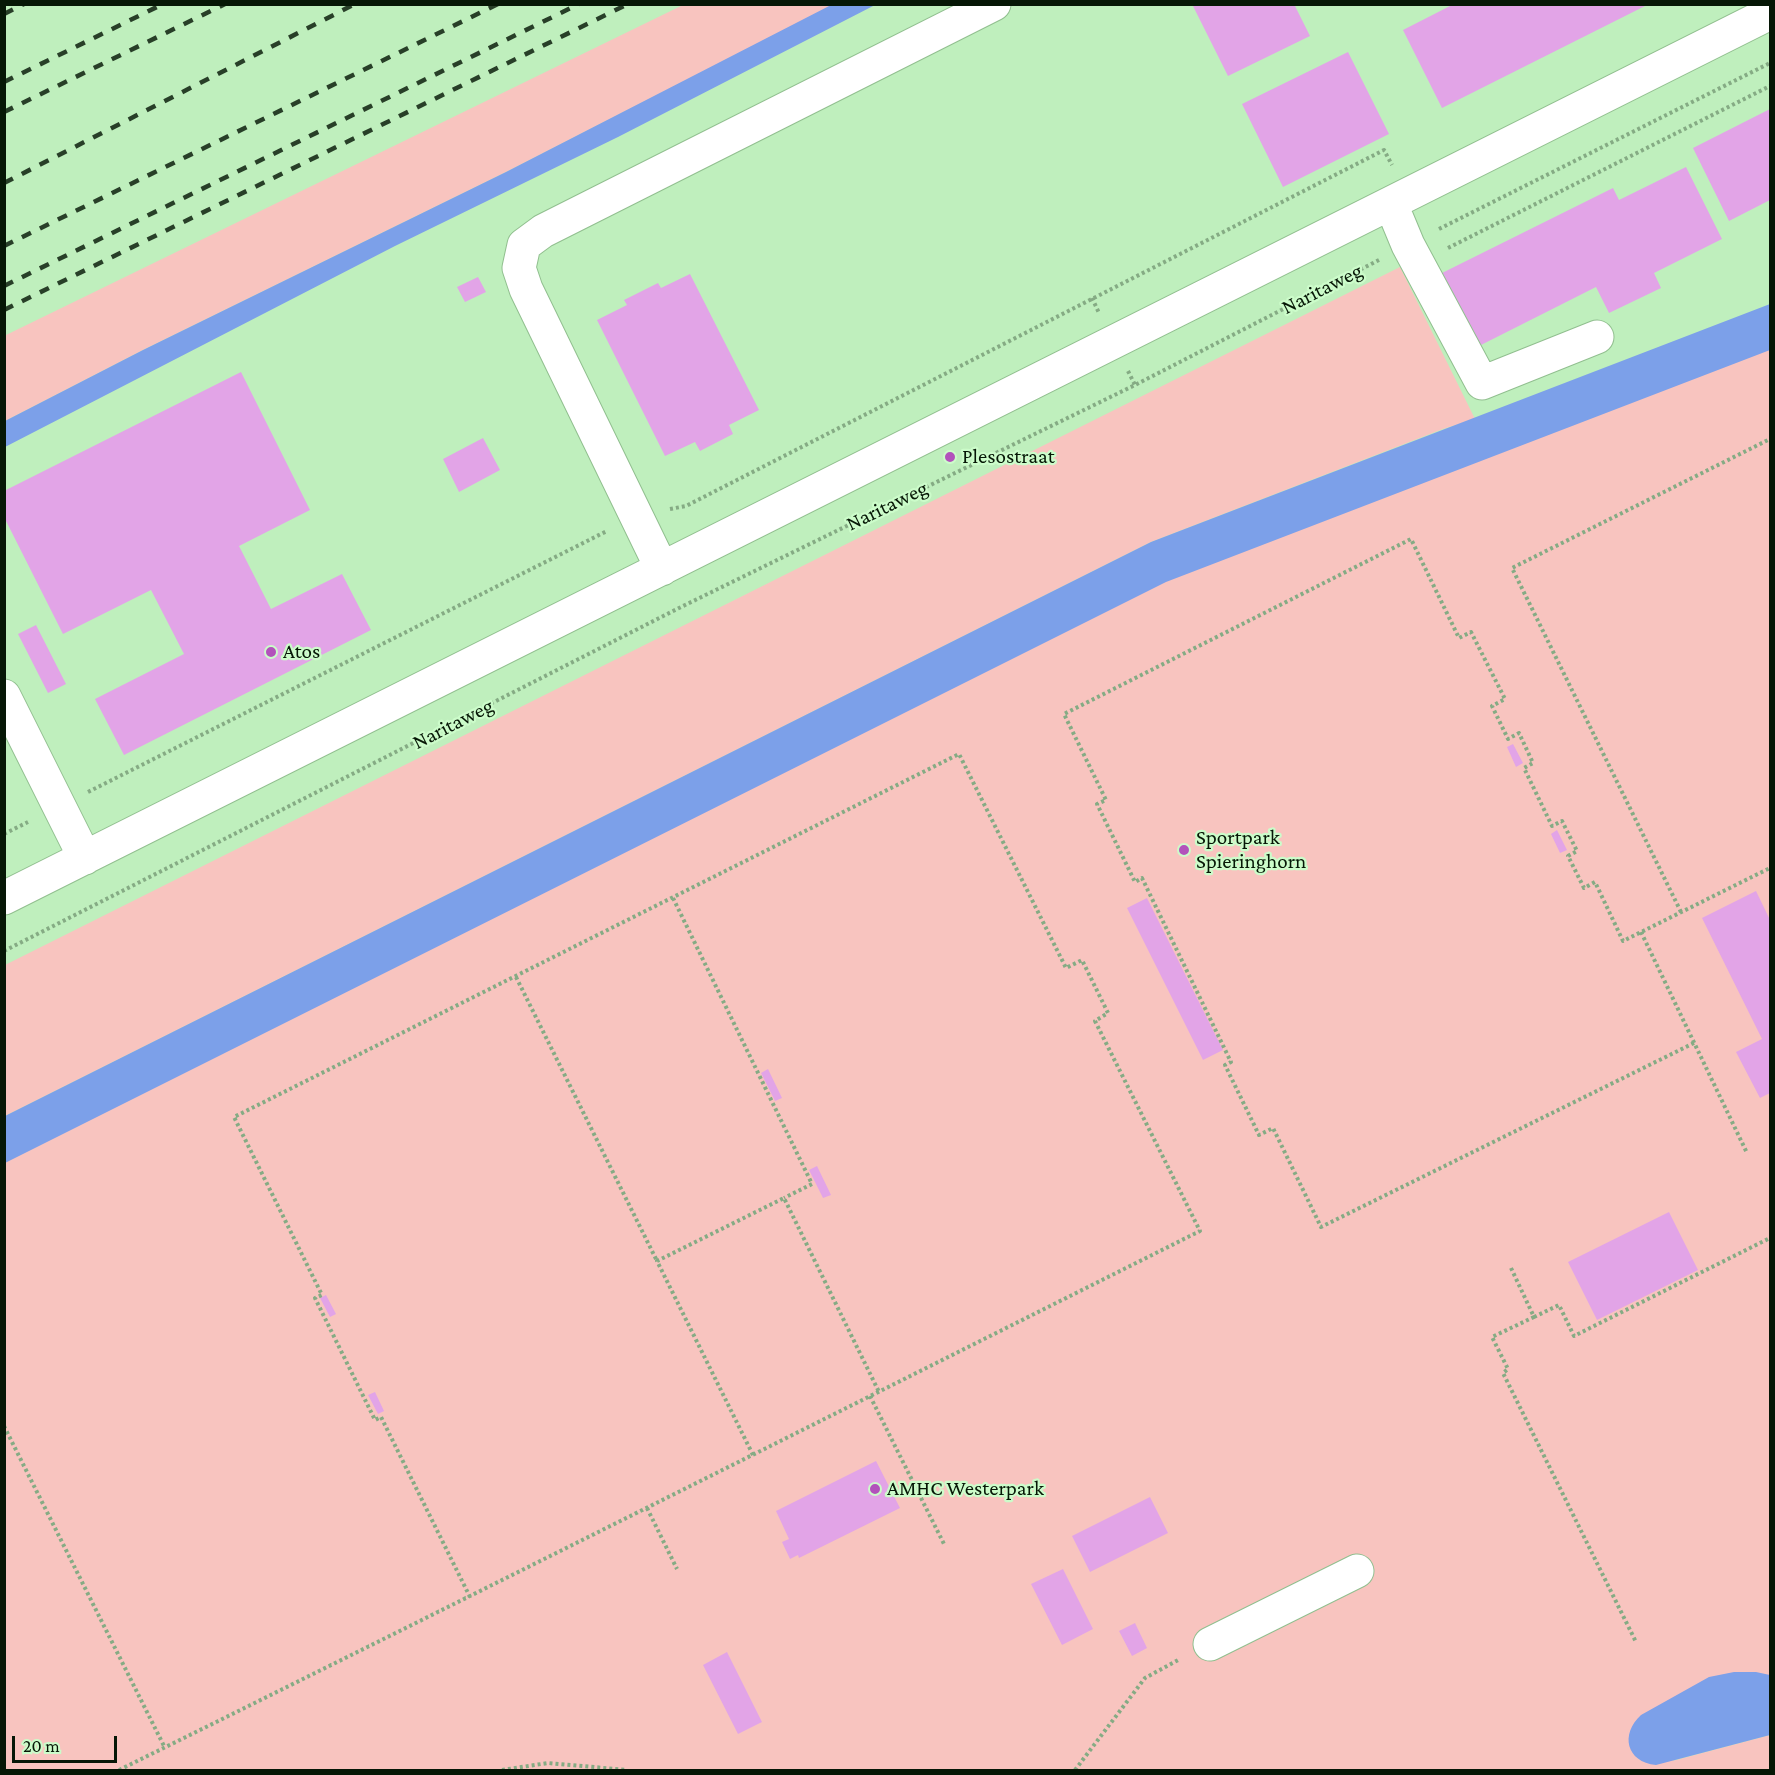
<!DOCTYPE html>
<style>
body{margin:0}
#map{position:relative;width:1775px;height:1775px;overflow:hidden;background:#bfefbd;font-family:"Crimson Pro",serif}
canvas{display:block}
.frame{position:absolute;inset:0;border:6px solid #061706;pointer-events:none}
.scale{position:absolute;left:12px;top:1736px;width:105px;height:27px;box-sizing:border-box;border:3px solid #061706;border-top:0;padding-left:8px;font-size:18px;line-height:21px;white-space:nowrap;color:#061706;-webkit-text-stroke:4px #ccfcca;paint-order:stroke}
</style>
<div id="map">
<canvas width="1775" height="1775"></canvas>
<div class="frame"></div>
<div class="scale">20 m</div>
</div>
<script>
const g = document.querySelector('canvas').getContext('2d');
g.lineJoin = 'round';
function paint(path, color) { g.fillStyle = color; g.fill(path, 'evenodd'); }
function stroke(path, color, width, dash) { g.strokeStyle = color; g.lineWidth = width; g.lineCap = dash ? 'butt' : 'round'; g.setLineDash(dash || []); g.stroke(path); }
function write(font, color, halo, rows, align = 'center') {
  g.font = font + ' "Crimson Pro",serif'; g.lineWidth = 4.5; g.setLineDash([]); g.textBaseline = 'middle'; g.strokeStyle = halo; g.fillStyle = color; for (const [text, x, y, turn = 0] of rows) {
    g.save(); g.translate(x, y); g.rotate((+turn || 0) * Math.PI / 180); g.textAlign = isNaN(turn) ? turn : align; if (halo) g.strokeText(text, 0, 0); g.fillText(text, 0, 0); g.restore();
  }
}
const green = new Path2D(`
 M683,5h150l-327,167 -363,178 -138,71 -1,-85z
 M1400,267l75,152 -32,10 -292,113 -1146,574v-151z
 M1770,346v1367l-98,48 98,-26v35h-1765l-1,-623 1186,-593z`);
const water = new Path2D(`
 M833,4l42,1 -257,132 -223,109 -390,201v-26l138,-71 363,-178z
 M1770,304v46l-604,232 -1161,581v-47l1146,-574z
 M1734,1672h22l14,3v60l-114,30c-30,-3 -36,-31 -15,-50l68,-38z`);
const building = new Path2D(`
 M1192,4h102l16,32 -82,40z
 M1454,4h15l1,2 3,-2h176l-207,104 -39,-78z
 M1348,52l41,82 -106,53 -41,-83z
 M1770,109v91l-41,21 -36,-73z
 M1686,167l36,72 -68,34 7,15 -52,25 -13,-26 -119,60 -37,-73 173,-86 6,12z
 M690,274l69,136 -30,15 4,9 -33,17 -5,-9 -30,14 -68,-136 30,-15 -3,-5 34,-17 3,5z
 M478,277l8,15 -21,10 -8,-15z
 M241,372l69,138 -71,36 32,63 71,-35 29,56 -247,125 -29,-56 89,-45 -33,-64 -88,44 -59,-117v-26z
 M483,438l17,32 -41,22 -16,-33z
 M36,625l30,59 -18,9 -30,-59z
 M1513,744l10,19 -7,4 -9,-20z
 M1557,830l10,20 -7,3 -9,-19z
 M1756,891l14,29v173l-10,5 -24,-46 26,-13 -60,-121z
 M1147,898l76,152 -20,10 -76,-152z
 M768,1069l14,29 -7,3 -14,-28z
 M817,1166l14,29 -8,3 -14,-28z
 M1669,1212l29,58 -101,50 -29,-58z
 M326,1295l10,19 -6,3 -10,-19z
 M375,1392l9,19 -6,3 -10,-19z
 M876,1461l24,47 -101,50 -1,-3 -8,4 -8,-17 7,-3 -13,-28z
 M1150,1497l18,36 -78,39 -18,-36z
 M1063,1569l30,60 -31,16 -31,-61z
 M1135,1623l12,25 -15,8 -13,-25z
 M727,1652l35,70 -24,12 -35,-69z`);
const path = new Path2D(`
 M1439,229l331,-166
 M1448,248l322,-162
 M1092,298l7,15
 M1128,371l7,14
 M670,509l16,-3 698,-356 8,15
 M88,792l519,-261
 M4,834l24,-12
 M673,898l139,286 -28,14
 M1681,912l-169,-344 258,-129
 M1641,932l106,221
 M4,951l677,-344 454,-222 244,-125
 M516,977l141,284
 M1694,1043l-373,184 -48,-99 -14,7 -34,-70 6,-3 -89,-184 -7,4 -38,-78 9,-4 -42,-86 347,-175 48,99 12,-6 34,67 -13,7 16,33 11,-6 14,30 -9,5 28,58 10,-5 15,30 -9,5 16,32 11,-6 28,59 147,-73
 M1511,1268l23,49 -42,20 16,32 -5,4 133,269
 M1534,1317l25,-12 15,31 196,-98
 M870,1396l75,150
 M4,1426l161,322
 M753,1455l-96,-194 127,-63 95,194
 M647,1508l30,61
 M119,1770c361,-178 721,-359 1081,-539l-105,-210 13,-8 -26,-53 -16,8 -107,-214 -725,363 88,178 -7,3 60,122 6,-3 89,180
 M502,1770l46,-7 79,7
 M1075,1770l70,-92 35,-19`);
const minor = new Path2D(`
 M1391,204l17,41 74,138 115,-46
 M662,569l-136,-280 -7,-21 5,-23 19,-14 451,-227
 M4,696l81,162
 M4,898l1766,-885
 M1210,1644l147,-73`);
const rail = new Path2D(`
 M4,14l20,-10
 M4,82l159,-78
 M4,112l221,-108
 M4,183l351,-179
 M4,246l494,-242
 M4,286l575,-282
 M4,310l624,-306`);
const markers = [
 [950,457,6,"#b252bb"],
 [271,652,6,"#b252bb"],
 [1184,850,6,"#b252bb"],
 [875,1489,6,"#b252bb"]
];
const streetNames = [
 ["Naritaweg",1322,289,-27],
 ["Naritaweg",887,506,-26],
 ["Naritaweg",453,724,-27]
];
const poiNames = [
 ["Plesostraat",962,457],
 ["Atos",283,652],
 ["Sportpark",1196,838],
 ["Spieringhorn",1196,862],
 ["AMHC Westerpark",887,1489]
];
paint(green, '#f8c4bf');
paint(water, '#7ca0e9');
paint(building, '#e2a4e7');
stroke(minor, '#91bf8f', 35);
stroke(path, '#85ab84', 4, [3, 3]);
stroke(minor, '#fff', 33);
stroke(rail, '#283f28', 4.5, [10, 10]);
for (const [x, y, r, color] of markers) { const dot = new Path2D(); dot.arc(x, y, r, 0, 2 * Math.PI); g.fillStyle = color; g.fill(dot); stroke(dot, '#ccfcca', 2); }
write('21px', '#061706', '#ccfcca', streetNames);
write('21px', '#061706', '#ccfcca', poiNames, 'left');
</script>
